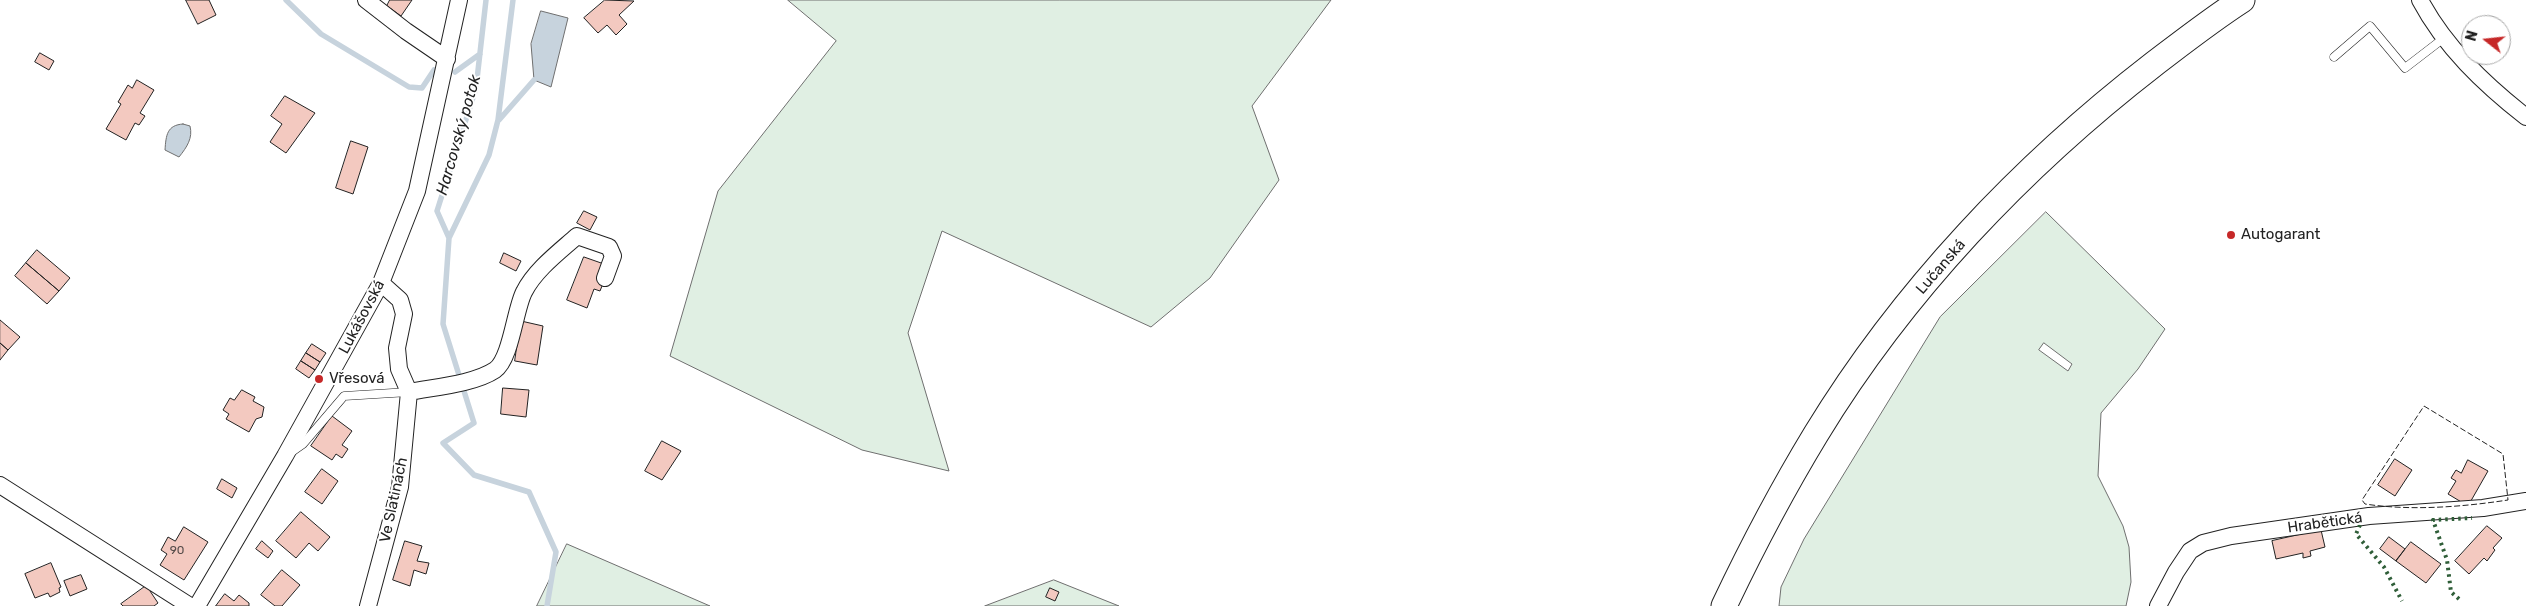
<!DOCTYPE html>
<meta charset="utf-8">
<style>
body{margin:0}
#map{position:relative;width:2526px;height:606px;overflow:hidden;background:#fff;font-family:Rubik,sans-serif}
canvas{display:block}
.north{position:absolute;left:2461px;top:15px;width:50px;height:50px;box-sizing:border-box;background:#fff;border:1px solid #a7a7a7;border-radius:50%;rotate:286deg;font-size:14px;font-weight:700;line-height:20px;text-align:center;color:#222}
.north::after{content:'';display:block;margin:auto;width:18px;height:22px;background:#c62828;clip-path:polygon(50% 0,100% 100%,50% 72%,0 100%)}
</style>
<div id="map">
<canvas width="2526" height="606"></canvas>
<div class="north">N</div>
</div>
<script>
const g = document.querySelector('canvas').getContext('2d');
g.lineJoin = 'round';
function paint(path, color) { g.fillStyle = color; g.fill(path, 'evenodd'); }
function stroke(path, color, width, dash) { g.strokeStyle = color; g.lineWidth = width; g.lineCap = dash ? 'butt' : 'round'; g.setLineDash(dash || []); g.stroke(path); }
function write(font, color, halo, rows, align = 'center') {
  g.font = font + ' Rubik,sans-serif'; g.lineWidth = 4; g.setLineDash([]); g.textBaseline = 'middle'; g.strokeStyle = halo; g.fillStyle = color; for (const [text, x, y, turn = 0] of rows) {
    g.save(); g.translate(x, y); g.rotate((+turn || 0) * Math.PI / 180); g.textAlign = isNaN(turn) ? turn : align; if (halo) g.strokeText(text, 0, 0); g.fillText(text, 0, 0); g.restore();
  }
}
const green = new Path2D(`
 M788,0h543l-79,106 27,74 -69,98 -59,49 -209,-96 -34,102 41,138 -87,-21 -192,-94 48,-165 118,-150z
 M2046,212l119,117 -27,40 -37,44 -3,63 25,50 6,21 2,35 -5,24h-347l2,-19 23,-48 136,-222zM2044,343l28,21 -4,7 -29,-21z
 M567,544l143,62h-173z
 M1054,580l65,26h-134z`);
const water = new Path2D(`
 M541,11l27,7 -17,69 -17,-7 -3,-36z
 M183,124l7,2c3,12 -3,21 -11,31l-14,-7c1,-15 2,-25 18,-26z`);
const stream = new Path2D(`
 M286,0l35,34 88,53 13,1 12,-18
 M486,0l-10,88 -39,123 12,27 -6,86 31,99 -31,20 31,32 55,17 27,60 -9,54
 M455,72l25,-18
 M499,120l35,-40
 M449,238l40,-83 9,-35 15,-120`);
const building = new Path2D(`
 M186,0h23l7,15 -18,9z
 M390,0h22l-11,16 -14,-10z
 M605,0l29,1 -15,14 8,9 -11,11 -9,-10 -9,8 -14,-15z
 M40,53l14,8 -5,9 -14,-8z
 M137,80l17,10 -14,23 5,3 -6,9 -4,-2 -9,17 -20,-11 15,-25 -3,-2 10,-17 4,3z
 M285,96l30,17 -29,40 -16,-11 12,-18 -11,-8z
 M351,141l17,6 -15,47 -17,-6z
 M584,211l13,6 -7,13 -13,-7z
 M37,250l33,28 -11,13 -33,-28z
 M504,253l17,8 -5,10 -16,-8z
 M584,257l20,7v17l-4,10 -6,-2 -7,19 -20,-8z
 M26,263l33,28 -12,13 -32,-28z
 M0,320l20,17 -12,13 -8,-7z
 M521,321l22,5 -6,39 -22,-4z
 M0,343l8,7 -8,10z
 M312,344l14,9 -6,9 -14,-9z
 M306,353l14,9 -5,8 -14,-9z
 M301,361l14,9 -6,8 -13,-9z
 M503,388l26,2 -3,27 -25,-3z
 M242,390l13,7 -2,4 11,6 -2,10 -6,2 -7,13 -23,-13 3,-5 -6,-4 7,-12 4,2z
 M332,416l20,15 -10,14 6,4 -6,9 -6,-4 -4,6 -21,-14z
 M662,441l19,10 -19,29 -17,-9z
 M2395,459l17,11 -17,26 -17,-11z
 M2468,460l20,11 -20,35 -20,-12 8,-13 -5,-3 5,-8 5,3z
 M322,469l16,12 -16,23 -17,-12z
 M222,479l15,9 -5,10 -15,-9z
 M301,512l29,25 -12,14 -9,-8 -13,15 -20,-17z
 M2487,526l15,12 -9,10 2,2 -8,11 -3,-3 -15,16 -14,-13z
 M184,527l24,15 -24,38 -24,-15 7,-11 -6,-4 7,-13 7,4z
 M2321,530l4,17 -15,4 1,5 -8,2v-5l-27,6 -4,-18z
 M2389,537l16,12 -9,12 -16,-12z
 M262,541l11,10 -5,7 -12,-9z
 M405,541l17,5 -5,15 12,2 -3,11 -12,-4 -4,16 -17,-6z
 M2411,542l30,22 -15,19 -30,-22z
 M51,563l10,24 -2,1 1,4 -10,5 -2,-4 -13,5 -10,-24z
 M282,570l18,15 -18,21h-7l-14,-11z
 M81,575l6,14 -17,7 -6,-15z
 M150,583l5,4 -5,4 8,12 -4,3h-31l-2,-2z
 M1050,588l9,4 -4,9 -9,-4z
 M225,594l9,7 5,-6 10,8v3h-33z`);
const lane = new Path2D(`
 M2334,57l36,-31 35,42 39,-30
 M293,451l10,-7 41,-48 65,-4`);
const street = new Path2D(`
 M366,0l40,31 41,28
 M2420,0c25,47 64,84 106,117
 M409,392c25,-5 65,-8 86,-22 16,-11 20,-61 29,-78 11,-22 35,-40 53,-56l32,11 4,9 -8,22
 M0,485l190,121
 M197,606l88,-150 96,-173 36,-92 42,-191
 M368,606l32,-119 9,-95 -10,-23 -2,-21 7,-34 -4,-14 -19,-17
 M2158,606l18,-34 14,-21 13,-8 28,-7 138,-20 114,-8 43,-7`);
const primary = new Path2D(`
 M1724,606c28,-59 58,-116 92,-172 87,-143 206,-268 338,-370 29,-22 57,-44 88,-64`);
const hedge = new Path2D(`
 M2360,525l-4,9 28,33 18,34
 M2459,599l-8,-7 -4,-32 -14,-40 39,-2`);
const fence = new Path2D(`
 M2424,406l79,48 5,46c-46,7 -97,11 -143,4l-3,-4z`);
const markers = [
 [2231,235,5,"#c62828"],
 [319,379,5,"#c62828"]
];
const numberNames = [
 ["90",177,551]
];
const poiNames = [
 ["Autogarant",2241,235],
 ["Vřesová",329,379]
];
const streetNames = [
 ["Lučanská",1941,267,-49],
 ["Lukášovská",362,317,-62],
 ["Ve Slatinách",394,500,-78],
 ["Hrabětická",2325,523,-8]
];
const waterNames = [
 ["Harcovský potok",459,135,-74]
];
paint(green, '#e0efe3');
stroke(green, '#6f6f6f', 1);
paint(water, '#c7d3dd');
stroke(water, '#6f6f6f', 1);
stroke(stream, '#c7d3dd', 5.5);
paint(building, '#f3c9c0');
stroke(building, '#222', 1);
stroke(lane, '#222', 9);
stroke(street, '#222', 18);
stroke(primary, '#222', 27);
stroke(lane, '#fff', 8);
stroke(street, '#fff', 16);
stroke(primary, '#fff', 25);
stroke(hedge, '#2f5e38', 4, [2.5, 4]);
stroke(fence, '#222', 1, [6, 2.5]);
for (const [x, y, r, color] of markers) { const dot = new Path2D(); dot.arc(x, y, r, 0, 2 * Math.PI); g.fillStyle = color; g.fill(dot); stroke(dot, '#fff', 2); }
write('12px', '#564c4a', null, numberNames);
write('15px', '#222', '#fff', poiNames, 'left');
write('15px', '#222', '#fff', streetNames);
write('italic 16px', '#222', '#fff', waterNames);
</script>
